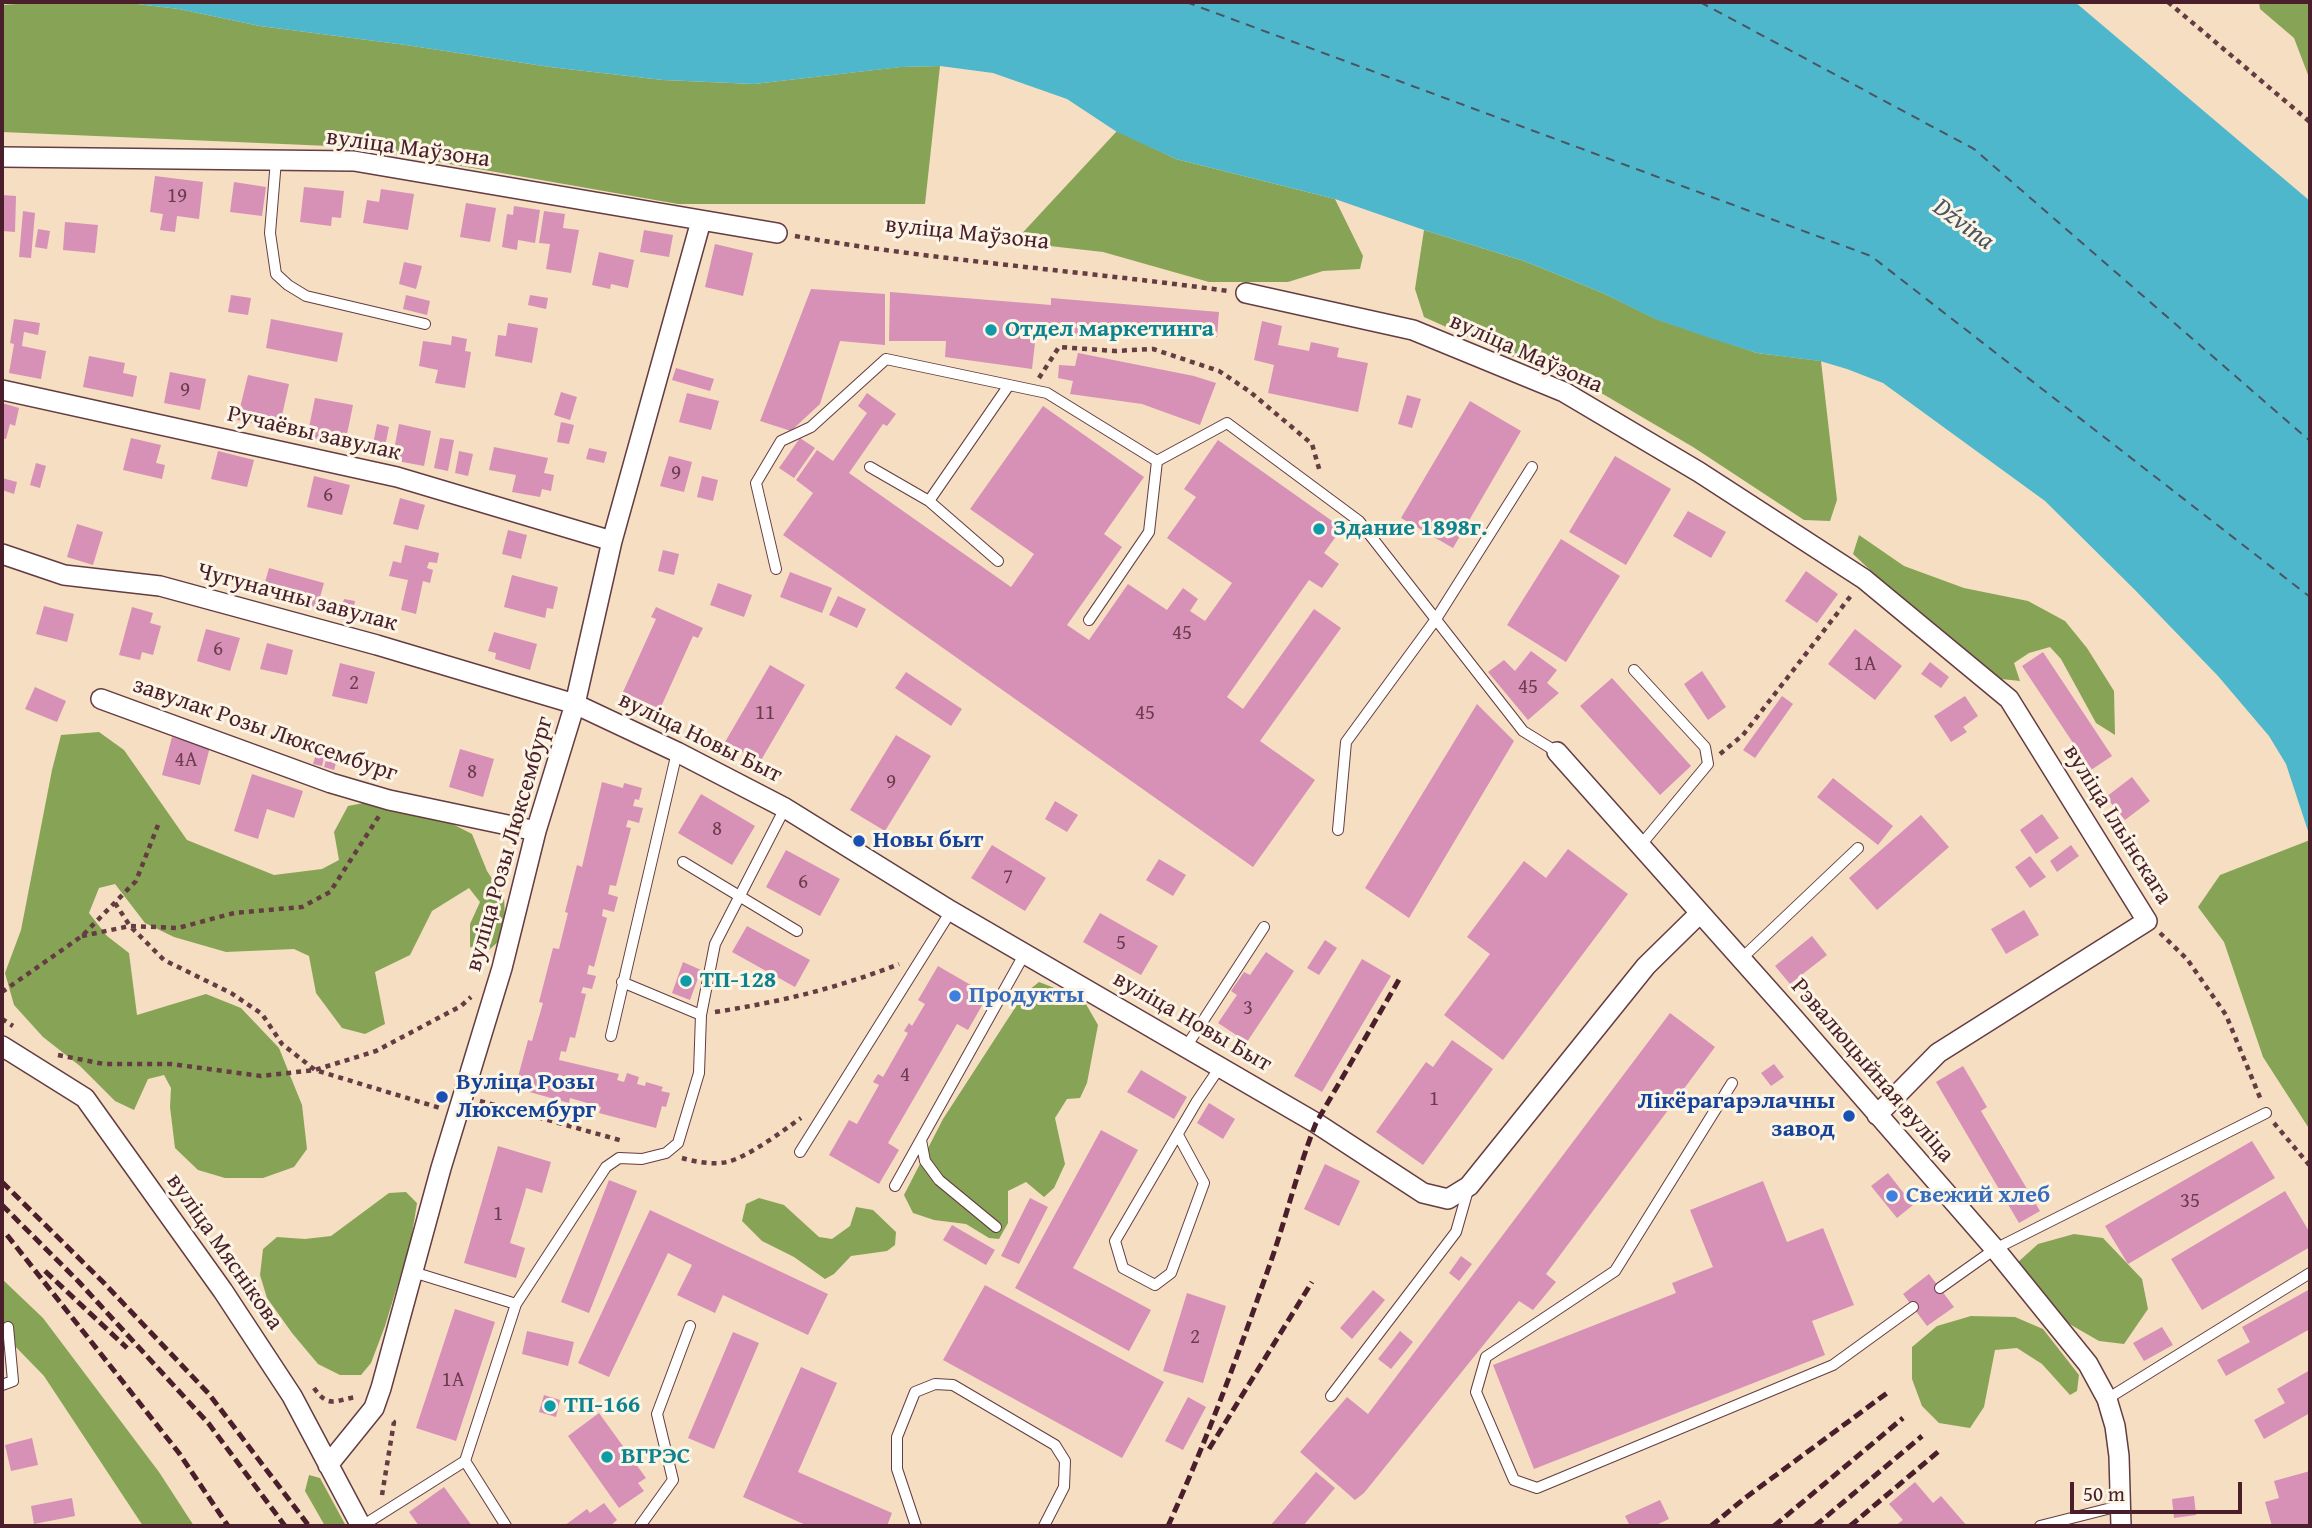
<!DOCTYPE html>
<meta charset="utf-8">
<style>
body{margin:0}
#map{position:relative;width:2312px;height:1528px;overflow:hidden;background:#f5dec2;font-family:"Gentium Book Plus",serif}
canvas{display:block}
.frame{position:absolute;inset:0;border:4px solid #4a1f2b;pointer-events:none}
.scale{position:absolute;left:2070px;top:1482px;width:172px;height:32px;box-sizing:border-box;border:4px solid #4a1f2b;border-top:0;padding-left:9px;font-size:21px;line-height:24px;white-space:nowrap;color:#4a1f2b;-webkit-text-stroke:5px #fcf5e5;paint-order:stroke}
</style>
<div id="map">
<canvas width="2312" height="1528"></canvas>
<div class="frame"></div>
<div class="scale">50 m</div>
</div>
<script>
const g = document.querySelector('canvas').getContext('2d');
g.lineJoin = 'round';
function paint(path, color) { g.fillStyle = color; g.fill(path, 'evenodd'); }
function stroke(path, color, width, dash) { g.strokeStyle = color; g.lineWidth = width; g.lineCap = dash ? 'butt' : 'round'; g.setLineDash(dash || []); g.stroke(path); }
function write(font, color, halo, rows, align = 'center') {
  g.font = font + ' "Gentium Book Plus",serif'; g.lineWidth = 6; g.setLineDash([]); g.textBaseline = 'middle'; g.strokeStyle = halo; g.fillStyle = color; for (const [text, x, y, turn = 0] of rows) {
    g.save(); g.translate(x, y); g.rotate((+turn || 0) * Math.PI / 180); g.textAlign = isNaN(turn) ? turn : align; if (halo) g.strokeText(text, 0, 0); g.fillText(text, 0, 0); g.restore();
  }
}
const forest = new Path2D(`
 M43,2h77l59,7 81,17 146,19 144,22 113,13 91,4 146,-17 40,-1 -15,138h-247l-325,-57 -351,-15v-127z
 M2259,2h51v78l-16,-42 -34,-29z
 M1117,131l59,28 159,40 28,57 -3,13 -37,2 -35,11h-79l-106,-30 -89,-10z
 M1424,230l100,31 79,32 53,26 101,34 64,8 16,139 -7,21 -26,-1 -111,-73 -102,-60 -85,-33 -82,-37 -9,-28z
 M1859,535l45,31 60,22 64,13 37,20 22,27 27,43 1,44 -19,-12 -35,-64 -11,-12 -21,6 -15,10 6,18 -19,-2 -44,-28 -104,-97z
 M99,732l25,18 63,90 87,35 48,-6 17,-9 -5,-28 14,-26 26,-5 67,17 31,16 15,37 17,26 1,22 -5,21 -11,10 -19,-3v-23l10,-22 -11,-14 -37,23 -22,44 -35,17 10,52 -20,10 -23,-6 -26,-35 -7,-37 -15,-7 -68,3 -52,-15 -29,-14 -30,-39 -16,4 -10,25 18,23 22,17 8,62 69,-21 35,14 38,40 23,57 5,44 -13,18 -31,11h-38l-27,-8 -23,-22 -5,-41 1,-19 -7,-13 -16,4 -14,31 -19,-9 -35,-35 -37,-29 -29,-32 -9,-32 16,-43 31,-160 9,-35z
 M2310,840v290l-47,-73 -39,-115 -26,-35 22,-32z
 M1039,982l44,17 15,26 -11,58 -7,15 -13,1 -12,19 10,46 -11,24 -10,9 -18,-15 -18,9v32l-9,16 -10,-1 -23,-14 -32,-4 -21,-7 -9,-18 39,-76 81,-125z
 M406,1192l11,11 -6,38 -26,85 -14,37 -10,12h-21l-22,-11 -26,-31 -25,-35 -7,-23 3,-26 14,-12 28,2 26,-3 58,-43z
 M759,1198l25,7 35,32 13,2 18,-13 6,-19 17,3 23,22 -1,13 -8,6 -36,5 -17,18 -9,5 -31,-22 -32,-16 -20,-20 4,-17z
 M2074,1234l29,4 39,41 6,30 -24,35 -25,-3 -40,-23 -42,-55 21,-19z
 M2,1279l41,39 116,154 35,54h-51l-99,-150 -36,-37h-6z
 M1971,1316l44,1 28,12 36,46 -2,16 -7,4 -28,-31 -25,-16 -22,2 -11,57 -14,21 -31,-5 -17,-17 -10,-27v-32l25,-21z
 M309,1475l11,3 26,48h-21l-20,-35z`);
const water = new Path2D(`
 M120,2h1955l235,199v636l-24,-73 -17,-28 -51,-60 -83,-86 -90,-89 -162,-118 -36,-14 -27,-8 -63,-8 -47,-15 -55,-19 -52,-26 -79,-32 -100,-31 -89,-31 -159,-40 -59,-27 -50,-33 -74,-26 -53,-7 -39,1 -147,17 -91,-4 -113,-13 -144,-22 -146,-19 -81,-17z`);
const ferry = new Path2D(`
 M1186,2l685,254 439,341
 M1700,2l274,147 336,292`);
const building = new Path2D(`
 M155,176l48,6 -4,37 -22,-3 -2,16 -15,-2 3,-16 -13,-2z
 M234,182l32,5 -4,29 -32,-4z
 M304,187l40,4 -3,27 -9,-1 -1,9 -31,-4z
 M381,189l33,5 -6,36 -45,-7 4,-23 12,2z
 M2,195l14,1 -1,36 -13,-1z
 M466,203l30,5 -6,34 -30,-5z
 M514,206l26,4 -5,33 -17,-3 -1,10 -15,-3 5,-33 6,1z
 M23,211l12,2 -4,45 -12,-1z
 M544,211l21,3 -2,14 16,2 -8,43 -25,-4 4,-25 -11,-1z
 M65,222l33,3 -3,28 -32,-3z
 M38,229l12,2 -3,18 -12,-2z
 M644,230l29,5 -4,22 -29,-5z
 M715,244l38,9 -10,43 -38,-9z
 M599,252l35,8 -6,28 -17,-4 -1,5 -18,-4z
 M404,262l18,4 -6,23 -17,-5z
 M811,289l74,5v51l-45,-4 -20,63 -29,27 -31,-10z
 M890,292l161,13v-7l168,14 -2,25 -124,-10 -1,11 -56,-4 -4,35 -87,-12 1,-16h-57z
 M231,295l20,3 -3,17 -20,-3z
 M406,295l24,6 -3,14 -24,-6z
 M530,295l18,3 -2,11 -18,-4z
 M14,319l26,4 -2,12 -14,-3 -2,14 24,5 -5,28 -32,-6 5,-29 -4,-1z
 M271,319l72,14 -6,29 -71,-14z
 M1262,321l20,5 -4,19 31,6 2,-9 28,6 -2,9 31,6 -10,49 -90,-19 6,-28 -20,-5z
 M508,323l30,5 -6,35 -37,-7 3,-21 8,1z
 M452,336l15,3 -2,12 6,1 -6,36 -30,-5 3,-13 -19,-4 4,-25 28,4z
 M1078,353l116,23 22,7 -16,42 -58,-21 -72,-10 3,-13 -15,-3 1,-13 16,1z
 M89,356l36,7 -2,10 14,3 -4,21 -50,-10z
 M676,368l38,11 -4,12 -38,-11z
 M170,372l36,7 -6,31 -36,-7z
 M248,375l41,9 -10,45 -42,-9z
 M561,392l16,5 -7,23 -16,-5z
 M687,393l32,8 -8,29 -32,-8z
 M867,393l29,21 -9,12 -4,-2 -34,49 162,114 23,-33 -64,-45 73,-103 101,71 -40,57 18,13 -55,78 22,15 39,-56 39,26 16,-22 15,11 -8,12 15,10 27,-38 -65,-45 29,-41 -12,-8 34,-49 124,88 -18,25 15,11 -17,24 -13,-8 -82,117 16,12 71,-100 27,19 -81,113 55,39 -62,87 -470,-332 30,-42 -17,-13 21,-30 16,11 34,-48 -9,-7z
 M1407,395l14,4 -9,29 -14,-4z
 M315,398l38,7 -8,39 -38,-7z
 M1470,401l51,30 -68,117 -52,-30z
 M2,403l17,5 -4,18 -5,-2 -4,15 -4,-1z
 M561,422l13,3 -5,19 -12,-2z
 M377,424l12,3 -6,29 -12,-2z
 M399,424l32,7 -7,35 -32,-6z
 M131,438l30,7 -5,18 9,2 -3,14 -39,-9z
 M440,438l14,2 -6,31 -14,-3z
 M800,438l15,10 -21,30 -15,-10z
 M494,447l54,11 -4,15 10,2 -3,16 -9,-2 -2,8 -28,-5 4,-17 -27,-5z
 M589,448l18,4 -3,11 -18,-4z
 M218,451l36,9 -7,27 -36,-8z
 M459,451l14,3 -5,22 -13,-3z
 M669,456l23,6 -8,30 -24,-6z
 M1615,456l56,33 -45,76 -57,-33z
 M36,463l10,3 -6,22 -10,-3z
 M314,476l36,9 -8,30 -35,-8z
 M702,476l16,4 -5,21 -16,-4z
 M2,478l15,4 -3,12 -12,-4z
 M400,498l25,7 -7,25 -25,-6z
 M1688,511l38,21 -15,26 -38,-22z
 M77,524l26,8 -10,33 -26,-8z
 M508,530l19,5 -6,24 -19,-5z
 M1561,539l59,37 -54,86 -59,-37z
 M405,545l34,8 -2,10 -8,-1 -2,6 6,2 -3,13 -7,-2 -7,33 -15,-4 7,-30 -19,-4 4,-15 8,2z
 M663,550l16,4 -5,21 -16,-4z
 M269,568l55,15 -7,25 -55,-15z
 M1806,571l32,23 -21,29 -32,-22z
 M790,572l42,16 -10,25 -42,-16z
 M512,575l46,12 -5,22 -6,-1 -2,10 -41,-11z
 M718,583l34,12 -8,22 -34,-12z
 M838,596l28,13 -9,19 -28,-13z
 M344,599l11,2 -4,21 -12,-3z
 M44,606l30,8 -7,28 -31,-8z
 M132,607l21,6 -3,10 11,3 -8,29 -11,-3 -2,8 -21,-5z
 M656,607l47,21 -5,10 -5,-2 -33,73 -37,-17 33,-73 -5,-2z
 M206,629l34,9 -10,33 -33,-10z
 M1855,629l47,37 -27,34 -47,-36z
 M494,632l43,12 -7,26 -35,-11 1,-6 -8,-2z
 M267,643l26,7 -6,25 -27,-6z
 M1531,651l26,19 -10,13 12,10 -31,27 -40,-48 16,-12 11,11z
 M2043,652l69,104 -21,14 -69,-104z
 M1930,662l19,15 -8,11 -20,-14z
 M340,663l35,9 -8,32 -35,-8z
 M770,665l35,20 -45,77 -35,-20z
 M1702,671l24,36 -18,13 -24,-36z
 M906,672l56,37 -11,17 -56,-38z
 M1612,678l79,88 -31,29 -80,-89z
 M35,687l31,14 -9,21 -32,-13z
 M1782,696l11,8 -38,54 -12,-8z
 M1965,696l13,20 -15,11 4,5 -16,10 -17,-26z
 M1477,704l37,37 -105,177 -44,-30z
 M896,735l35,21 -46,75 -35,-21z
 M172,737l38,10 -10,38 -38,-10z
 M318,747l8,2 -4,17 -9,-2z
 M460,749l34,10 -11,38 -34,-10z
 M329,750l10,3 -5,17 -10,-3z
 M252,774l51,17 -9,27 -27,-9 -9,30 -24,-8z
 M2132,777l18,24 -25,19 -19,-23z
 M1833,778l60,48 -15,19 -61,-48z
 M602,782l21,6 1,-5 18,5 -3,12 -4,-1 -2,7 10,2 -4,15 -11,-3 -2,7 5,1 -15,58 -6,-1 -2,9 10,3 -4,15 -11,-3 -1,7 5,2 -13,49 -5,-2 -2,9 9,2 -4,13 -9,-2 -2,6 5,1 -11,44 -5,-1 -4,15 -5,-1 -2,9 60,14 -2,6 7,2 3,-9 12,4 -2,7 8,2 1,-4 17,5 -2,4 9,2 -4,14 -4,-1 -6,22 -57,-15 2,-6 -31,-9 -1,5 -54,-15 13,-48 4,1 11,-38 -4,-1 14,-54 6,1 9,-36 -3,-1 12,-47 5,2z
 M701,794l54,32 -23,39 -54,-32z
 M1055,801l23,14 -11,17 -22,-13z
 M2042,814l17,24 -23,16 -16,-24z
 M1921,815l28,32 -72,63 -28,-32z
 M992,845l54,33 -21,33 -54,-33z
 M2071,845l8,11 -22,16 -7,-11z
 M1568,849l60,45 -125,166 -59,-45 46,-61 -23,-17 57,-76 22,17z
 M786,850l54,29 -20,37 -54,-29z
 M2030,856l16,21 -16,11 -15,-21z
 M1159,859l27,16 -13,21 -27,-16z
 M2024,910l15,25 -33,19 -15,-25z
 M1100,913l58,33 -17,29 -58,-33z
 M747,926l63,34 -15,27 -63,-35z
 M1812,936l15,19 -37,29 -15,-18z
 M1325,940l12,8 -18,27 -12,-7z
 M1266,952l28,19 -47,71 -29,-19 19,-28 -6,-4 13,-19 6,3z
 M1362,959l29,17 -69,116 -28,-16z
 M683,962l18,8 -11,30 -18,-7z
 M938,966l50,29 -20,35 -11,-6 -69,119 11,7 -20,34 -50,-29 20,-35 8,4 22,-39 -6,-3 5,-8 5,3 25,-44 -4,-2 5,-8 3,3 13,-22 -7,-4z
 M1670,1013l45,34 -169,227 10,8 -23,28 -14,-9 -155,192 -9,7 -55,-48 47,-55 21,17z
 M1452,1040l41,29 -70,96 -47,-33 50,-70 7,5z
 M1774,1064l10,13 -13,9 -10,-13z
 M1963,1066l24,41 -6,4 59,100 -21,12 -83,-141z
 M1141,1070l46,27 -13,22 -47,-27z
 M1209,1103l26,16 -12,20 -26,-16z
 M1101,1130l37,20 -65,118 78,42 -22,41 -114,-63z
 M2252,1141l23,37 -147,86 -23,-38z
 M498,1146l53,16 -9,31 -16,-5 -1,5 -15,50 15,5 -9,30 -52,-15z
 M1325,1164l35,17 -21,45 -35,-17z
 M1888,1173l25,32 -16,13 -26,-32z
 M609,1180l28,11 -48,122 -28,-11z
 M1763,1181l24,61 36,-14 31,77 -42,16 13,34 -291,114 -41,-104 183,-72 -4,-10 41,-16 -23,-57z
 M2285,1191l25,42v14l-108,63 -31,-51z
 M1030,1198l18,9 -29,57 -18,-8z
 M650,1210l178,84 -20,41 -85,-40 -8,18 -38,-18 15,-30 -24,-12 -59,124 -31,-14z
 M952,1225l43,25 -9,15 -43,-25z
 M1461,1256l11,8 -13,17 -10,-8z
 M1929,1274l25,33 -27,19 -24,-32z
 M985,1285l179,97 -42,76 -179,-98z
 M2310,1289v40l-84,47 -9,-16 33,-18 -8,-15z
 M1373,1290l12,10 -33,39 -12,-11z
 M1187,1293l39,13 -23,77 -40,-12z
 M455,1309l40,13 -39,119 -40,-13z
 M2162,1327l11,18 -29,16 -11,-18z
 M527,1331l47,11 -6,24 -46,-12z
 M1400,1331l13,11 -22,27 -13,-10z
 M733,1332l26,11 -45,106 -26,-11z
 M801,1367l36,16 -39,89 94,41 -5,13h-79l-65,-29z
 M2310,1370v43l-46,26 -10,-19 31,-17 -8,-14z
 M544,1395l16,5 -4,17 -17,-5z
 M1188,1397l18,10 -23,43 -18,-9z
 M599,1413l47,65 -8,5 6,8 -25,17 -51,-72z
 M32,1438l6,27 -27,6 -6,-26z
 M2310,1471v55h-38l-7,-24 14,-4 -5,-17z
 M1316,1472l19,16 -32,38h-33z
 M1915,1482l18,21 8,-7 26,30h-72l8,-6 -14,-16z
 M444,1487l13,18 15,21h-53l-10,-14z
 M2194,1496l2,19 -22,3 -2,-19z
 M72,1498l3,18 -41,8 -3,-18z
 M1660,1500l9,19 -15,7h-24l-5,-10z
 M604,1503l13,17 -7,6h-46l23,-17 3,4z`);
const path = new Path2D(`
 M2168,2l142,120
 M795,236c143,25 289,35 433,55
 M1039,378l20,-31 56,4 38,-2 66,22 30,20 63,53 8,28
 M1720,754l23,-19 110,-142
 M115,903l15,23 34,34 67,33 31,21 20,30 33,26 125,38
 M2160,933l27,26 39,56 35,85
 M82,936l48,-10 48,2 56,-15 68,-6 28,-15 49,-76
 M2,992l80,-56 54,-55 22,-56
 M715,1012c65,-10 123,-24 184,-48
 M2,1019l11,7
 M58,1055l46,9h67l90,12 54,-6 61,-19 85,-45 10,-9
 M480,1101l143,40
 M2274,1123l36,43
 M682,1158c14,4 31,7 45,4 23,-6 54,-30 74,-44
 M314,1388c15,22 23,11 43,9
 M382,1495l12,-73 -4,-2`);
const service = new Path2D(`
 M276,160l-6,73 6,41 12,11 18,11 119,28
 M870,467l59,34 69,60
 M929,501l80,-116
 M776,569l-20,-86 25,-42 30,-14 75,-68 161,34 110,68 70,-38 132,98 164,210 34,21
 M1089,620l60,-88 8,-71
 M1634,670l71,77 3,17 -68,82
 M1338,830l8,-88 90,-123 96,-152
 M683,862l114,69
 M1741,959l117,-111
 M701,1015l14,-71 70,-136
 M611,1036l66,-284
 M1186,1047l78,-120
 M1732,1083l-117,188 -129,86 -10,35 38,88 23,8 296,-123 80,-58
 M1178,1135l26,48 -33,90 -16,12 -32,-17 -8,-27 82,-140 23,-34
 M921,1140l4,21 14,19 57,47
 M800,1152l151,-241
 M895,1186l130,-233
 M413,1272l103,32
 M1940,1288l55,-39 271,-136
 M2,1385l11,-4 -5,-54
 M1331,1396l125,-164 12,-42
 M2107,1399l203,-126
 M465,1461l41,65
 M362,1526l103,-65 51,-157 90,-137 13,-9 23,1 24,-6 12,-10 21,-70 2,-58 -79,-33
 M640,1526l33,-46 -16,-66 33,-88
 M916,1526l-19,-57v-32l18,-45 20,-8 18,1 102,60 10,16 -1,26 -20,39
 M2040,1526l79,-20`);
const minor = new Path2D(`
 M2,157l352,4 423,72
 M1246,293l167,37 151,62 135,80 165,107 145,120 138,222 -209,132 -61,62
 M2,390l395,87 215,64
 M2,554l62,21 96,11 217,59 198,59 102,48 108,56 166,103 365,212 107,70 25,6 21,-13 177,-220 53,-52
 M101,699l230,84 58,17 147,31
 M1557,752l235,264 203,233 93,115 19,35 8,27 4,30 2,70
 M2,1046l83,52 138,193 69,105 69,130
 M328,1465l46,-57 7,-20 60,-220 61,-200 34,-137 39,-127 37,-163 89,-320`);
const rail = new Path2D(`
 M2,1182l102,101 105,111 100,132
 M2,1205l76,76 131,143 76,102
 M7,1235l172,218 49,73
 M45,1271l82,77
 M1209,1449l103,-167
 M1168,1526c39,-86 72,-176 103,-265 16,-46 27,-93 45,-138l84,-145
 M1711,1526l34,-28 142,-105
 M1774,1526l129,-108
 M1815,1526l107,-90
 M1850,1526l89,-75`);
const markers = [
 [991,330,7,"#0f9aa8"],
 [1319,529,7,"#0f9aa8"],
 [859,841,7,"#1a4fb4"],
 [686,981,7,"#0f9aa8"],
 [955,996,7,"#3f7fe0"],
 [442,1097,7,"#1a4fb4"],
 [1849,1116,7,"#1a4fb4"],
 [1892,1196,7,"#3f7fe0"],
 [550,1406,7,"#0f9aa8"],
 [607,1457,7,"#0f9aa8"]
];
const numberNames = [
 ["19",177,197],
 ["9",185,391],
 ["9",676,474],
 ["6",328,496],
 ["45",1182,634],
 ["6",218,650],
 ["1А",1865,665],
 ["2",354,684],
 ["45",1528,688],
 ["11",765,714],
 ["45",1145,714],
 ["4А",186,761],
 ["8",472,773],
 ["9",891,783],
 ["8",717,830],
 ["7",1008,878],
 ["6",803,883],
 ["5",1121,944],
 ["3",1248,1009],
 ["4",905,1076],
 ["1",1434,1100],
 ["35",2190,1202],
 ["1",498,1215],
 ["2",1195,1338],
 ["1А",453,1381]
];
const streetNames = [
 ["вуліца Маўзона",408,149,8],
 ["вуліца Маўзона",967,234,6],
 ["вуліца Маўзона",1526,354,24],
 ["Ручаёвы завулак",314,434,13],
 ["Чугуначны завулак",297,598,15],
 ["завулак Розы Люксембург",265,730,19],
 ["вуліца Новы Быт",700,738,26],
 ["вуліца Ільінскага",2117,825,58],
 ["вуліца Розы Люксембург",510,844,-74],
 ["вуліца Новы Быт",1192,1022,30],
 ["Рэвалюцыйная вуліца",1872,1071,49],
 ["вуліца Мяснікова",224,1252,55]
];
const cultureNames = [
 ["Отдел маркетинга",1005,330],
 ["Здание 1898г.",1333,529],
 ["ТП-128",700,981],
 ["ТП-166",564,1406],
 ["ВГРЭС",621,1457]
];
const transitNames = [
 ["Новы быт",873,841],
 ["Вуліца Розы",456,1083],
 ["Люксембург",456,1111],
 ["Лікёрагарэлачны",1835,1102,"right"],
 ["завод",1835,1130,"right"]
];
const shopNames = [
 ["Продукты",969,996],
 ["Свежий хлеб",1906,1196]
];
const waterNames = [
 ["Dźvina",1963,225,36]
];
paint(forest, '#87a456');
paint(water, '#4eb7cb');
stroke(ferry, '#4b5463', 2, [9, 7]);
paint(building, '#d791b7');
stroke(service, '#643c42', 12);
stroke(minor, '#643c42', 22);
stroke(path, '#643c42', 4.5, [5, 5]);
stroke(service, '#fff', 10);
stroke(minor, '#fff', 19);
stroke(rail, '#4a1f2b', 5, [10, 5]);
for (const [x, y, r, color] of markers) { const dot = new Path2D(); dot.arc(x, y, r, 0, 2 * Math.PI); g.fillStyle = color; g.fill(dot); stroke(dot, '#fcf5e5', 2.5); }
write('21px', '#6d3c4e', null, numberNames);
write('24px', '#4a1f2b', '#fcf5e5', streetNames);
write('bold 24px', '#0d838f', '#fcf5e5', cultureNames, 'left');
write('bold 24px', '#164399', '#fcf5e5', transitNames, 'left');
write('bold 24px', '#366cbe', '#fcf5e5', shopNames, 'left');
write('italic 26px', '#4b5463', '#fcf5e5', waterNames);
</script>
